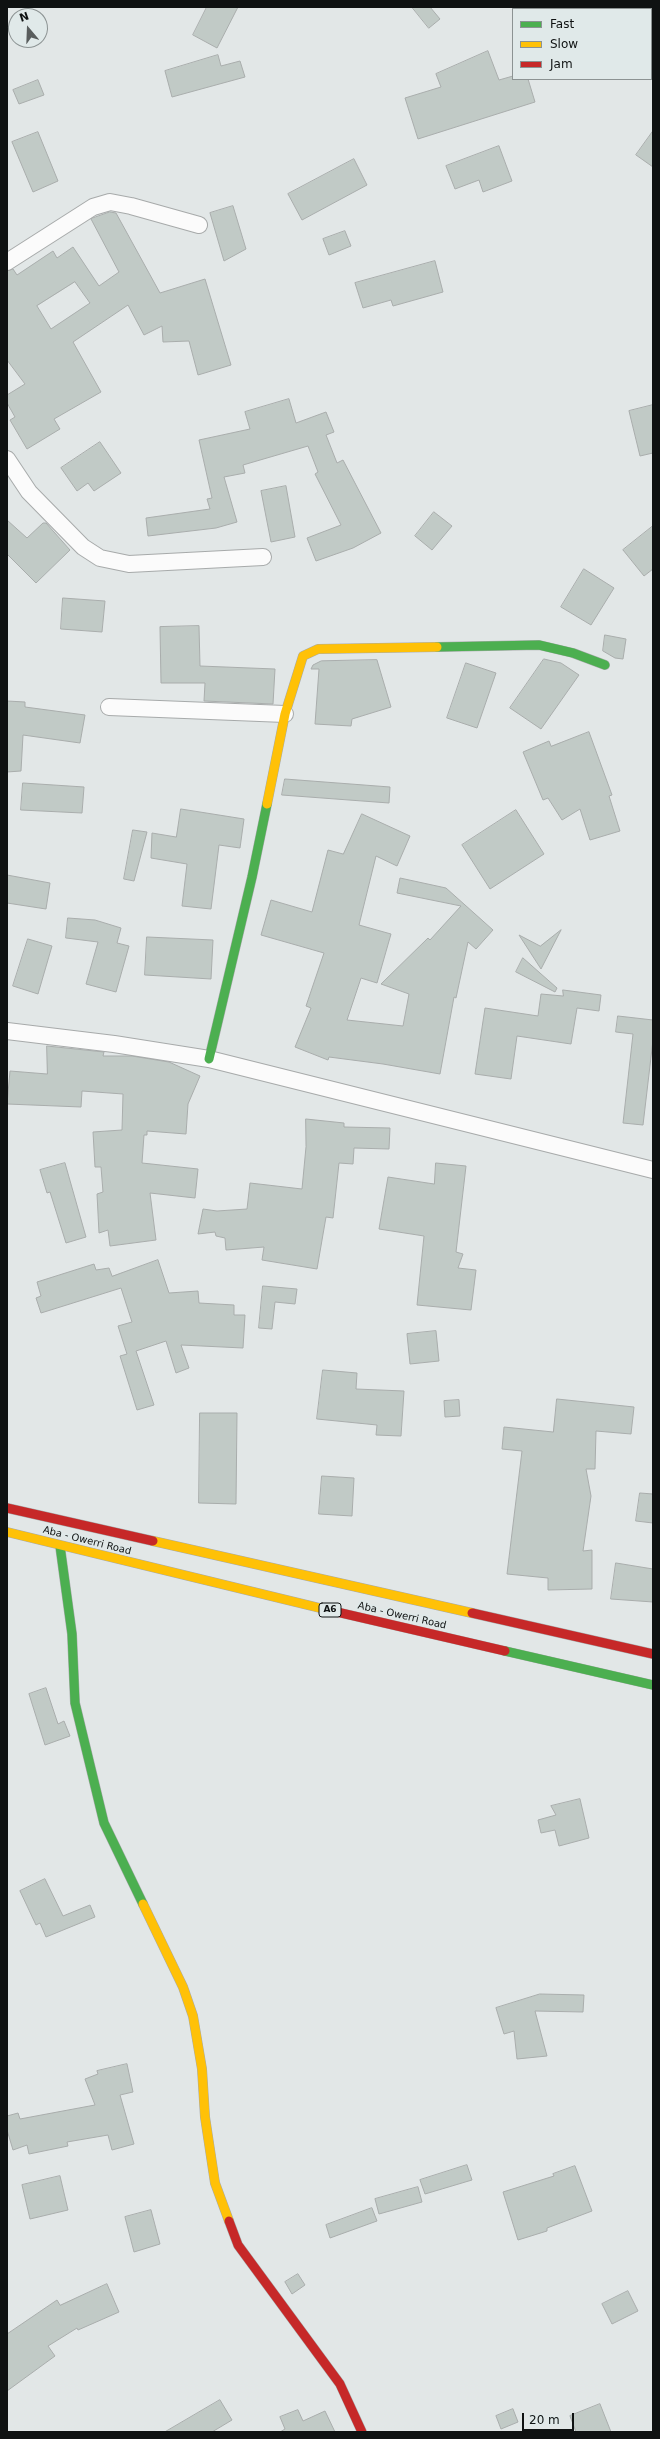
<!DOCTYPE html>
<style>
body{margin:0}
#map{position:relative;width:660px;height:2439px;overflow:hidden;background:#e2e7e7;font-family:"DejaVu Sans",sans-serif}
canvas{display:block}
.frame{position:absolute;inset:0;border:8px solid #0f1212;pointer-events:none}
.legend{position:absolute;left:512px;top:8px;width:140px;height:72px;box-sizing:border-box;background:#e0e9e9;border:1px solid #8c9393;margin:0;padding:5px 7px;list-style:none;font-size:12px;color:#0f1212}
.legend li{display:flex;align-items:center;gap:8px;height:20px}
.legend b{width:20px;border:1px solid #8c9393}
.north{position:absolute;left:8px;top:8px;width:40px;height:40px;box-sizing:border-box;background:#e0e9e9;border:1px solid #8c9393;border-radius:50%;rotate:341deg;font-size:11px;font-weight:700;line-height:16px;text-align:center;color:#0f1212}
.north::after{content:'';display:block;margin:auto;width:14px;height:18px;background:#595d5d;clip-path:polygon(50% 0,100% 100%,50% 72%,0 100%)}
.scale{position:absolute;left:522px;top:2413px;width:52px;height:18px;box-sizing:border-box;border:2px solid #0f1212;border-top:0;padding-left:5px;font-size:12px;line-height:14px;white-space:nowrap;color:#0f1212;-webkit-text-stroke:3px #e0e9e9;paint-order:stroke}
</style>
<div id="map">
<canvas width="660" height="2439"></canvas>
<div class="frame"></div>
<ul class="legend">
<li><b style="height:5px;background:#4caf50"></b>Fast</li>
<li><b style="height:5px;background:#ffc107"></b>Slow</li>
<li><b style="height:5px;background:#c62828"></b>Jam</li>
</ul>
<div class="north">N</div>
<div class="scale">20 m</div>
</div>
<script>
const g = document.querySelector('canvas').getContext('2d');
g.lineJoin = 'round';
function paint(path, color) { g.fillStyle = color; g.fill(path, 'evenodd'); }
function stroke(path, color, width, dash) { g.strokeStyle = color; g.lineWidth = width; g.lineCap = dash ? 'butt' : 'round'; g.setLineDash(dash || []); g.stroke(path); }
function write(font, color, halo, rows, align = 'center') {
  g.font = font + ' "DejaVu Sans",sans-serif'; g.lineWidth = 4; g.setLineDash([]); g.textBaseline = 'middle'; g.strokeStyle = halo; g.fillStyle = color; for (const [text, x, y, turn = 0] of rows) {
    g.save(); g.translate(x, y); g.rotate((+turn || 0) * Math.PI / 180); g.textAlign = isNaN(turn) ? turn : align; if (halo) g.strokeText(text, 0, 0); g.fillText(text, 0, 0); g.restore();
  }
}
const building = new Path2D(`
 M207,7h31l-21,41 -24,-13z
 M412,7h18l10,12 -11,9z
 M488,51l11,29 14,-4v3h15l7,23 -117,37 -13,-41 36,-11 -5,-13z
 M218,55l3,11 19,-5 5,16 -73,20 -7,-26z
 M38,80l6,15 -25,9 -6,-14z
 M653,131v36l-17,-12z
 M38,132l20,49 -25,11 -21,-50z
 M499,146l13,35 -29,11 -4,-12 -24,9 -9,-23z
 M354,159l13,26 -65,35 -14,-26z
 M233,206l13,43 -22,12 -14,-48z
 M110,212l6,1 44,80 45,-14 26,86 -33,10 -9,-34 -26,1 -1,-16 -18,9 -16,-30 -55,37 28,50 -47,27 6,10 -33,20 -17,-29 5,-3 -8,-14v-8l18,-11 -18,-24v-89l6,-2 4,6 36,-24 4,7 16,-11 26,39 20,-14 -28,-53zM75,282l15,21 -39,26 -14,-23z
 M345,231l6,15 -22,9 -6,-16z
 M435,261l8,31 -50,14 -2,-6 -28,8 -8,-25z
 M289,399l7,24 30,-11 8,20 -8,3 11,28 6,-3 38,73 -28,15 -37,13 -9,-23 34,-13 -26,-51 3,-2 -10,-26 -65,19 2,8 -21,4 13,45 -21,6 -68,8 -2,-18 64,-9 -3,-10 5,-1 -13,-58 51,-11 -5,-17z
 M653,405v48l-13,3 -11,-45z
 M100,442l21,31 -27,18 -6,-8 -11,8 -16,-23z
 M286,486l9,51 -24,5 -10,-51z
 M434,512l18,14 -20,24 -17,-14z
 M7,520l20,18 16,-15h3l24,27 -34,33 -29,-29z
 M653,526v43l-9,7 -21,-26z
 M584,569l30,19 -23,37 -30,-18z
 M63,598l42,3 -3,31 -41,-3z
 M199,626l1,40 75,3 -2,35 -69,-3 1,-18h-44l-1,-56z
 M605,635l21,4 -3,20 -8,-1 -12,-7z
 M544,659l17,4 18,12 -38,54 -31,-21z
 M377,660l14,47 -39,12 -1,7 -36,-2 4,-55h-8l2,-4 8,-4z
 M466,663l30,10 -19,55 -30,-10z
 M7,701l18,1v5l60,8 -5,28 -57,-8 -2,36 -14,1z
 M589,732l23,63 -3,1 11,35 -30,9 -10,-31 -18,11 -14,-22 -5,2 -20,-48 26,-11 2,5z
 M285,779l105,8 -1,16 -107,-8z
 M23,783l61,4 -2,26 -61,-3z
 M181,809l63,10 -4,29 -21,-3 -8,64 -29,-3 5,-42 -36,-6 1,-25 24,4z
 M516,810l28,44 -54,35 -28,-44z
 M362,814l48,22 -13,30 -21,-10 -17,69 32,9 -14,49 -16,-5 -14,42 56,6 6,-32 -28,-10 47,-46 2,2 31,-34 -64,-13 3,-15 46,10 47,42 -17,19 -8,-7 -12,56 -2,-1 -14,77 -57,-10 -54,-7 -1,3 -33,-13 16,-39 -5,-2 18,-53 -63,-18 10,-35 41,12 16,-62 15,4z
 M133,830l14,2 -13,49 -10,-2z
 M7,875l43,8 -4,26 -39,-6z
 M68,918l27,2 26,8 -4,15 12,3 -13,46 -30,-8 12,-42 -32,-4z
 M561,930l-20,39 -22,-34 21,11z
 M147,937l66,3 -2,39 -66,-4z
 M28,939l24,7 -14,48 -25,-8z
 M523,958l34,30 -2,4 -39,-20z
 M563,990l38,5 -2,16 -22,-3 -6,36 -54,-8 -6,43 -36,-5 10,-66 53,8 3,-22 22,2z
 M618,1016l35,4v20l-10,85 -20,-2 10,-89 -17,-2z
 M47,1046l57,6 -1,4h29l37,6 31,14 -12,28 -2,30 -39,-3v4h-3l-2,28 56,6 -3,29 -45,-5 6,47 -46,6 -2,-16 -9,3 -2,-39 6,-2 -2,-25h-6l-2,-35 29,-2 1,-36 -41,-3 -1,16 -74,-3 3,-33 37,3z
 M306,1119l38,4v4l46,1 -1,21 -35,-1 -1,16 -14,-1 -6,55 -7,-1 -9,52 -55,-9 2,-13 -38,3 -1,-12 -9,-2 -1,-4 -17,2 5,-25 14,2 30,-2 3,-26 52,6 4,-42z
 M65,1163l21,74 -20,6 -16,-51 -3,1 -7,-23z
 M436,1163l30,3 -10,86 7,2 -5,14 18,2 -5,40 -54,-5 7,-69 -45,-7 9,-52 46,7z
 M158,1260l11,33 29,-2 1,12 35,2v10h11l-2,33 -62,-3 8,23 -13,5 -10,-32 -30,10 18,54 -17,5 -17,-54 7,-2 -9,-28 14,-4 -11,-34 -80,25 -5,-15 5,-2 -4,-14 57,-18 2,6 13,-2 3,8z
 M263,1286l34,3 -2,15 -20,-2 -3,27 -13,-1z
 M436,1331l3,30 -29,3 -3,-30z
 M323,1370l34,3 -1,16 48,2 -3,45 -25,-1 1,-10 -60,-6z
 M557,1399l77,8 -3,27 -35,-3 -1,38h-9l5,27 -8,55 9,-1v39l-44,1v-12l-41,-4 15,-123 -20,-2 2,-22 49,5z
 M459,1400l1,16 -15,1 -1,-16z
 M200,1413h37l-1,91 -37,-1z
 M322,1476l32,2 -2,38 -33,-2z
 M640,1493l13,1v29l-17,-2z
 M616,1563l37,6v33l-42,-3z
 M46,1688l12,36 6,-3 6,15 -25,9 -16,-51z
 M580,1799l9,39 -30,8 -4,-16 -14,3 -3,-13 18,-5 -5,-9z
 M45,1879l18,37 27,-11 5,12 -49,20 -6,-14 -4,2 -16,-34z
 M540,1994l44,1 -1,17 -48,-1 12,45 -30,3 -3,-28 -10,3 -8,-26z
 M127,2064l6,28 -13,3 14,49 -22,6 -4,-15 -41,7 1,4 -39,8 -2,-9 -14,5 -6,-20v-14l11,-3 2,6 75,-14 -10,-26 13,-5 -1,-3z
 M467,2165l5,15 -47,14 -5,-14z
 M575,2166l17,45 -45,17v3l-29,9 -15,-48 51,-16 -1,-2z
 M60,2176l8,34 -38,9 -8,-34z
 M418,2187l4,15 -43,12 -4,-15z
 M372,2208l5,13 -47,17 -4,-13z
 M151,2210l9,34 -26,8 -9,-35z
 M298,2274l7,11 -13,9 -7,-12z
 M107,2284l12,28 -41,18 -1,-2 -29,18 7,10 -48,35v-57l50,-34 3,5z
 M628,2291l10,20 -26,13 -10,-20z
 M220,2400l12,20 -20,12h-47z
 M600,2404l11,28h-35l-6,-16z
 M513,2409l5,13 -17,7 -5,-13z
 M298,2410l5,11 22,-10 10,21h-55l5,-3 -5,-12z`);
const street = new Path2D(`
 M7,262l86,-55 17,-5 21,4 68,19
 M7,459l22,33 54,55 17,11 29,6 134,-7
 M109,707l176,7
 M7,1031l107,13 95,15 444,111`);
const fast = new Path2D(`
 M437,647l102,-2 34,8 32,12
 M209,1059l43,-182 15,-73
 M60,1546l12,88 3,69 29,120 39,81
 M505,1651l148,34`);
const slow = new Path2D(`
 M267,804l18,-90 18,-58 15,-7 119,-2
 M7,1532l317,77
 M153,1541l319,72
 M143,1904l40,83 10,29 9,53 3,48 10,66 14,38`);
const jam = new Path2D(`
 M7,1508l146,33
 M324,1609l181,42
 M472,1613l181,41
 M229,2221l9,24 102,139 22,48`);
const shields = [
 [330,1610,22]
];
const shieldNames = [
 ["A6",330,1610]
];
const streetNames = [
 ["Aba - Owerri Road",87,1541,14],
 ["Aba - Owerri Road",402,1616,13]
];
paint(building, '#c1cac6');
stroke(building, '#a9adac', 1);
stroke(street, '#a7aaaa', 18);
stroke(fast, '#a7aaaa', 10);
stroke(slow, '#a7aaaa', 10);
stroke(jam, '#a7aaaa', 10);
stroke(street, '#fbfbfb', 16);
stroke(fast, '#4caf50', 9);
stroke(slow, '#ffc107', 9);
stroke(jam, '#c62828', 9);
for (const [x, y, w] of shields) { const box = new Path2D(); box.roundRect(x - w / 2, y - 7, w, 14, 3); g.fillStyle = '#e0e9e9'; g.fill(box); stroke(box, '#0f1212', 1); }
write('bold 9px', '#0f1212', null, shieldNames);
write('10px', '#0f1212', '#e0e9e9', streetNames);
</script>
